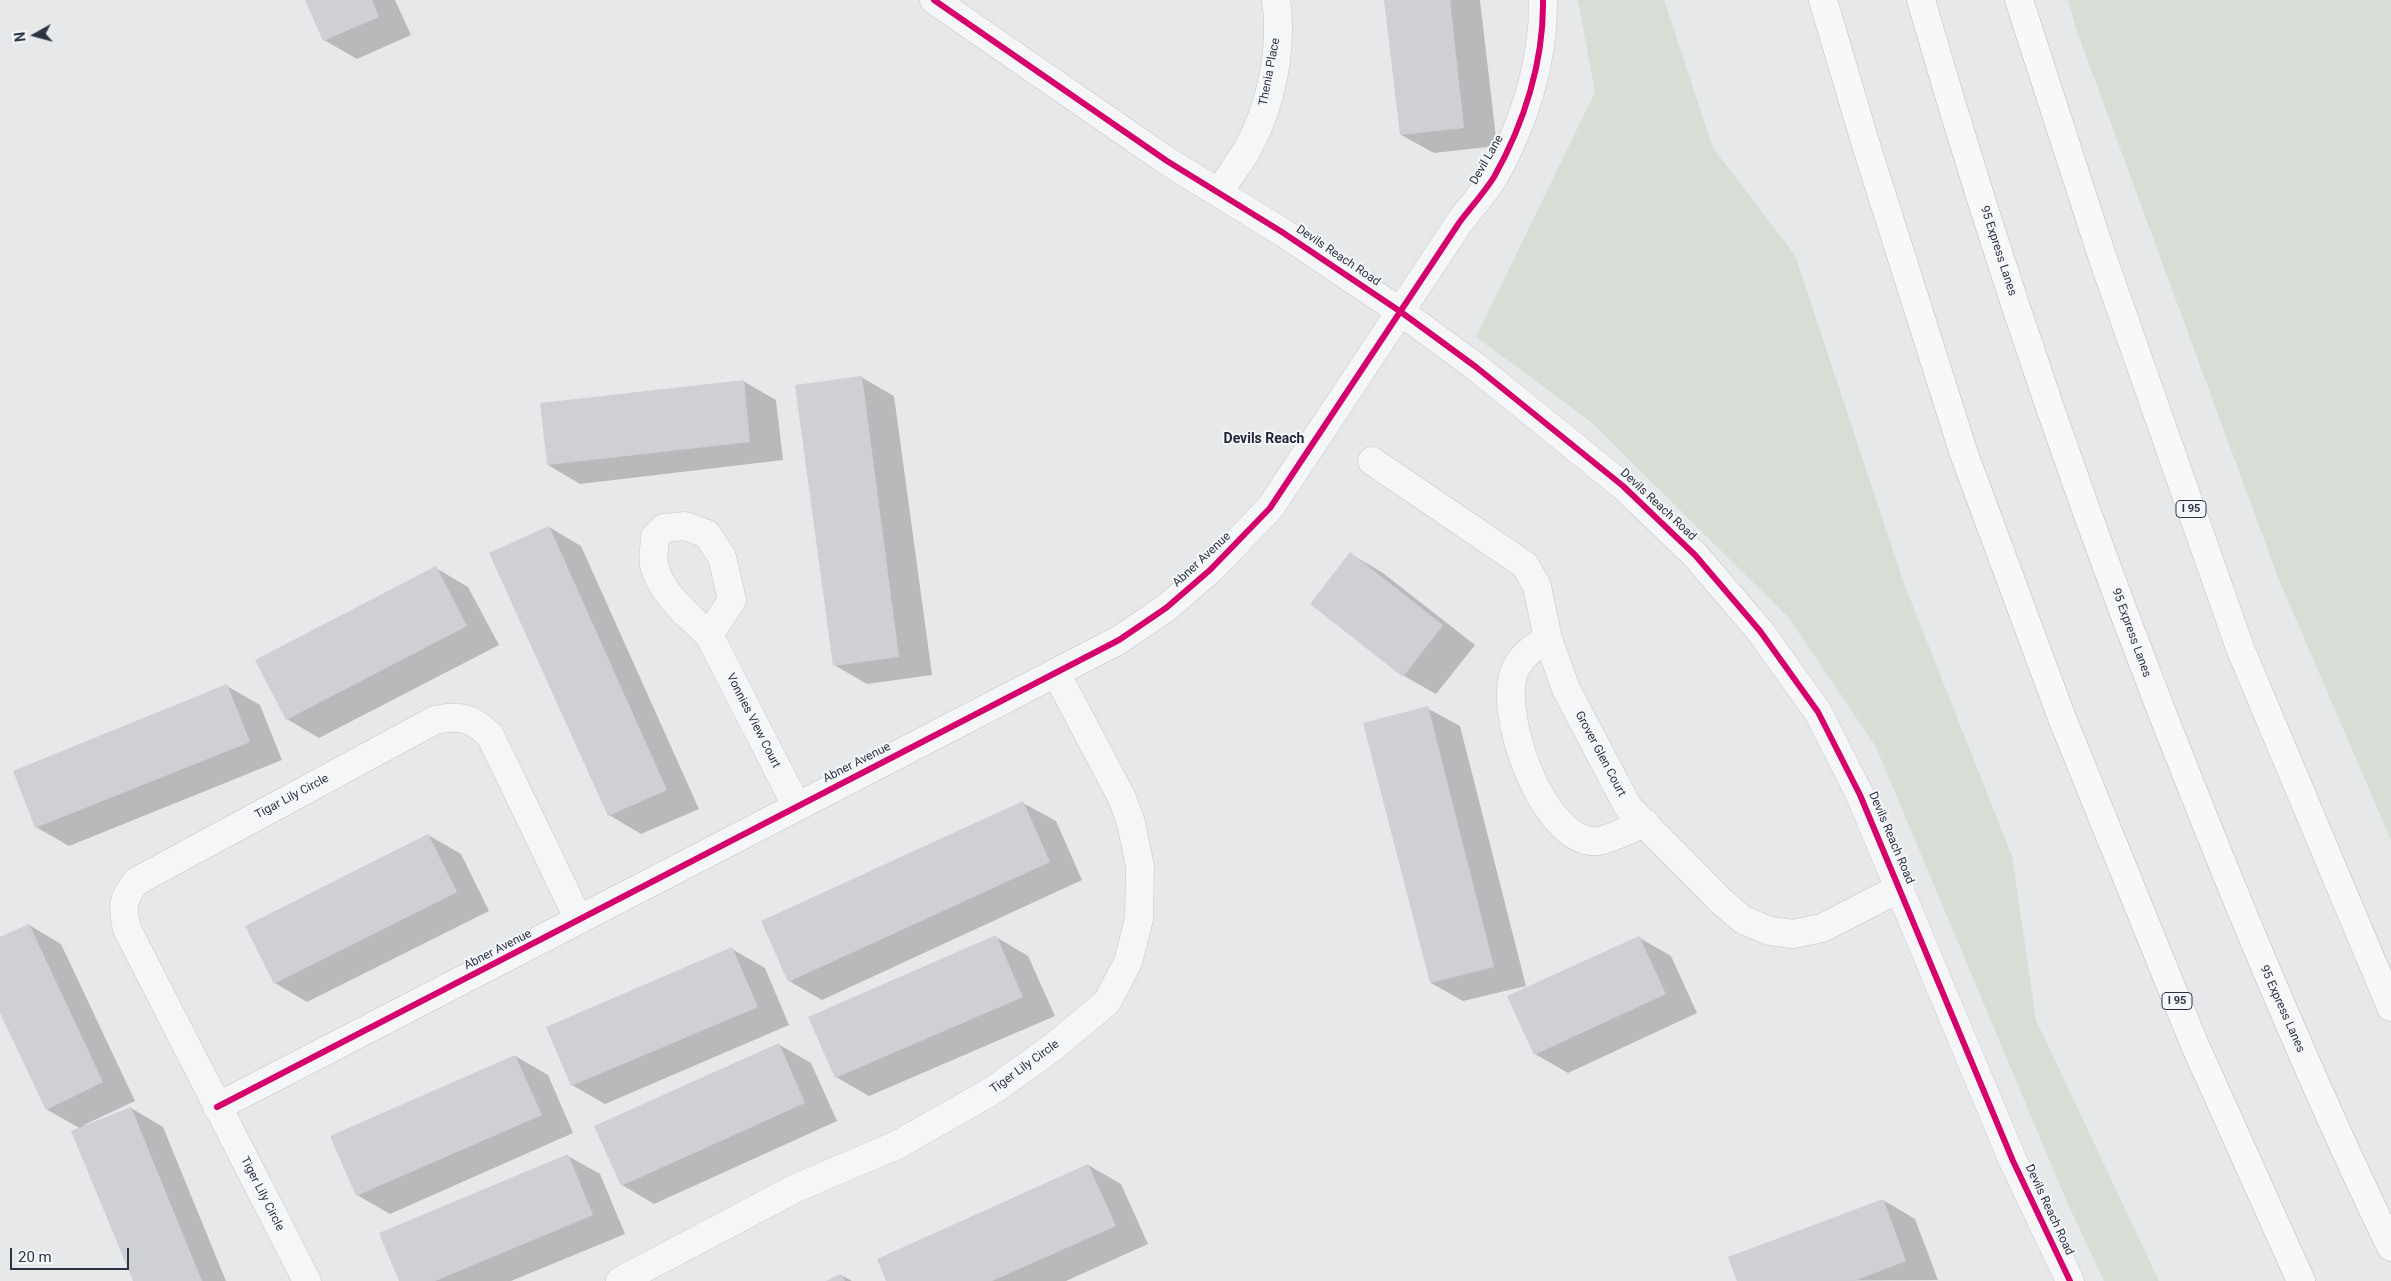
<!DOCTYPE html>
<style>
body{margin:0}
#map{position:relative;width:2391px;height:1281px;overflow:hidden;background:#e6e8ea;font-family:Roboto,sans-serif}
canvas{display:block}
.north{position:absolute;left:10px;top:10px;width:50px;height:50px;-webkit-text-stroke:4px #f4f6f9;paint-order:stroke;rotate:263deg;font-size:14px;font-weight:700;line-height:20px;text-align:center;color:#2b3445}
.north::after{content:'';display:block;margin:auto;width:18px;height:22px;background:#2b3445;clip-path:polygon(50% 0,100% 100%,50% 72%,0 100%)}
.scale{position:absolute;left:10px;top:1248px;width:119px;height:22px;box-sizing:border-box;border:2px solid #2b3445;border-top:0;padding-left:6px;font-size:15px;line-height:18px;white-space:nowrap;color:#2b3445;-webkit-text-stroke:4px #f4f6f9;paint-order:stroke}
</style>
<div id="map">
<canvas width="2391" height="1281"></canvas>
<div class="north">N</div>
<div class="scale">20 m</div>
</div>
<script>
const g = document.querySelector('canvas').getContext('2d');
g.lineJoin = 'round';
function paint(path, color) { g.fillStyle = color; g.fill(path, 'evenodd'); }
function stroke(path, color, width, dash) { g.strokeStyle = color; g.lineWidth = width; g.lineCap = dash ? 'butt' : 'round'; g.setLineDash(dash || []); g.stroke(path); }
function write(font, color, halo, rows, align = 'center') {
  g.font = font + ' Roboto,sans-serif'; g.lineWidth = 4; g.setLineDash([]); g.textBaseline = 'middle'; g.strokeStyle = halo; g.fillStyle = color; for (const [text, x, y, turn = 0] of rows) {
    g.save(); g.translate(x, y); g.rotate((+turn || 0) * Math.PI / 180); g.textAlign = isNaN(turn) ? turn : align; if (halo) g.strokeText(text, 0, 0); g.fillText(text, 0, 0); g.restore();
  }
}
const green = new Path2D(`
 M1578,0h86l49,148 82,107 108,326 109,275 24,164 123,261h-55l-37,-79 -191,-455 -87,-129 -198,-196 -115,-85 119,-245z
 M2068,0h323v840l-112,-260 -204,-554z`);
const shadow = new Path2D(`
 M306,0h89l16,35 -54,24 -33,-19z
 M1386,0h94l17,146 -63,7 -33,-18z
 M861,377l33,19 38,279 -65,9 -33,-19z
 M743,381l33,19 7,60 -203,24 -32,-19z
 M549,527l32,19 118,263 -58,25 -32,-19z
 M1351,554l32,19 92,72 -39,49 -32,-18z
 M436,568l32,19 31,58 -180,93 -32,-19z
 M227,686l33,19 22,55 -213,86 -33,-19z
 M1427,708l33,18 66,260 -63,15 -32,-18z
 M1023,803l33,18 26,59 -260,120 -33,-19z
 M428,835l33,19 28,57 -182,91 -32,-19z
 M29,925l32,19 74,157 -51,24 1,2 46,-19 32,19 63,154h-91l-54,-152 -35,-20 -46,-99v-71z
 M996,937l32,19 27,60 -186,80 -33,-19z
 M1638,937l33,19 26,57 -129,60 -33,-19z
 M732,949l33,19 24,57 -184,79 -33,-19z
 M778,1044l33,19 26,58 -183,83 -32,-19z
 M515,1056l33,19 25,58 -183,81 -33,-19z
 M568,1156l32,18 25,60 -114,47h-110z
 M1088,1165l33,19 27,60 -82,37h-178z
 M1883,1200l32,19 23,61 -200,1z
 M841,1275l11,6h-23z`);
const building = new Path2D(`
 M305,0h67l7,17 -56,24z
 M1384,0h66l14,128 -64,7z
 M862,376l37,281 -66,9 -38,-281z
 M744,380l6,62 -203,23 -7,-62z
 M549,526l118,264 -59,26 -119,-263z
 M1350,552l93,73 -40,52 -93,-73z
 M436,566l31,60 -181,94 -31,-60z
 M227,684l23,58 -215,86 -22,-57z
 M1428,706l66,261 -64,16 -67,-260z
 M1023,801l27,61 -262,120 -27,-61z
 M428,834l29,58 -183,92 -29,-58z
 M29,924l74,158 -57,28 -46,-97v-76z
 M996,935l27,62 -188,81 -27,-61z
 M1639,936l27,58 -132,61 -27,-59z
 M732,947l26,60 -187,79 -25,-59z
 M779,1043l26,60 -184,83 -27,-60z
 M515,1055l27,60 -186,81 -26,-60z
 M131,1107l71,174h-69l-62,-150z
 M568,1154l25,61 -158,66h-36l-20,-48z
 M1088,1164l28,62 -124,55h-106l-9,-22z
 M1883,1199l23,62 -52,20h-117l-9,-24z
 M841,1274l4,7h-19z`);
const minor = new Path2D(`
 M934,0l233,161 115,71 119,80 75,55 147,119 72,69 65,76 58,81 42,83 153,366 57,120
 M1219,192c9,-14 19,-27 28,-42 24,-43 36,-101 29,-150
 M1372,461l153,104 12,21 11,53 18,50 62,118 93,94 22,19 27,11 23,3 29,-6 78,-40
 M685,526l22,8 15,23 10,43 -23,35c-20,-19 -48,-41 -55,-70 -2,-8 1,-19 1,-28l9,-9z
 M709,635l88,172
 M1548,639c-13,7 -23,14 -31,27 -24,39 27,182 81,175 13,-2 34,-13 47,-18
 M217,1107l902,-467 47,-32 44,-38 60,-62 189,-285c11,-15 25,-30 35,-46 30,-53 50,-116 49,-177
 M307,1281l-180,-352c-5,-22 -5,-31 10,-48l298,-161c26,-5 35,-3 55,15l89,185
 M620,1281l176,-93 101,-43 95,-54 60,-43 55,-46 21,-40 11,-43 1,-53 -9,-43 -9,-25 -66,-125`);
const highway = new Path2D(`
 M1823,0l43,145 98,309 98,264 132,325 107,238
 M1921,0c79,275 173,546 280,811 59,147 121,294 190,436
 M2019,0l83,256 138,392 151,359`);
const cycleway = new Path2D(`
 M934,0l233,161 115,71 119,80 75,55 147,119 72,69 65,76 58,81 42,83 153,366 57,120
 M217,1107l902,-467 47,-32 44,-38 60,-62 189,-285c11,-15 25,-30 35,-46 30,-53 50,-116 49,-177`);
const shields = [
 [2191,509,30],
 [2177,1001,30]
];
const shieldNames = [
 ["I 95",2191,509],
 ["I 95",2177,1001]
];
const streetNames = [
 ["Thenia Place",1270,72,-79],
 ["Devil Lane",1487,160,-60],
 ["95 Express Lanes",1998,251,72],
 ["Devils Reach Road",1338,256,34],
 ["Devils Reach Road",1658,505,43],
 ["Abner Avenue",1202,560,-43],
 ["95 Express Lanes",2131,633,70],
 ["Vonnies View Court",753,721,63],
 ["Grover Glen Court",1600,754,62],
 ["Abner Avenue",857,763,-27],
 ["Tigar Lily Circle",292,797,-28],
 ["Devils Reach Road",1891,838,67],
 ["Abner Avenue",498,950,-27],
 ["95 Express Lanes",2282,1009,66],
 ["Tiger Lily Circle",1025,1067,-36],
 ["Tiger Lily Circle",262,1194,63],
 ["Devils Reach Road",2049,1210,65]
];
const neighbourhoodNames = [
 ["Devils Reach",1264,439]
];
paint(green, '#d6ded6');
paint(shadow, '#0003');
paint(building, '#ced0d3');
stroke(minor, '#c4c6c8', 29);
stroke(highway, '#b8bbbf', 29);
stroke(minor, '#f5f6f7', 28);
stroke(highway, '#f8f8f8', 28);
stroke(cycleway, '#d6006c', 6);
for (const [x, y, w] of shields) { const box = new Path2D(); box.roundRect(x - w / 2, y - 8.5, w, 17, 4); g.fillStyle = '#f4f6f9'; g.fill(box); stroke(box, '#2b3445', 1); }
write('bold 11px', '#2b3445', null, shieldNames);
write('12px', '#2b3445', '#f4f6f9', streetNames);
write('bold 14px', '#1d2536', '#f4f6f9', neighbourhoodNames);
</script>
